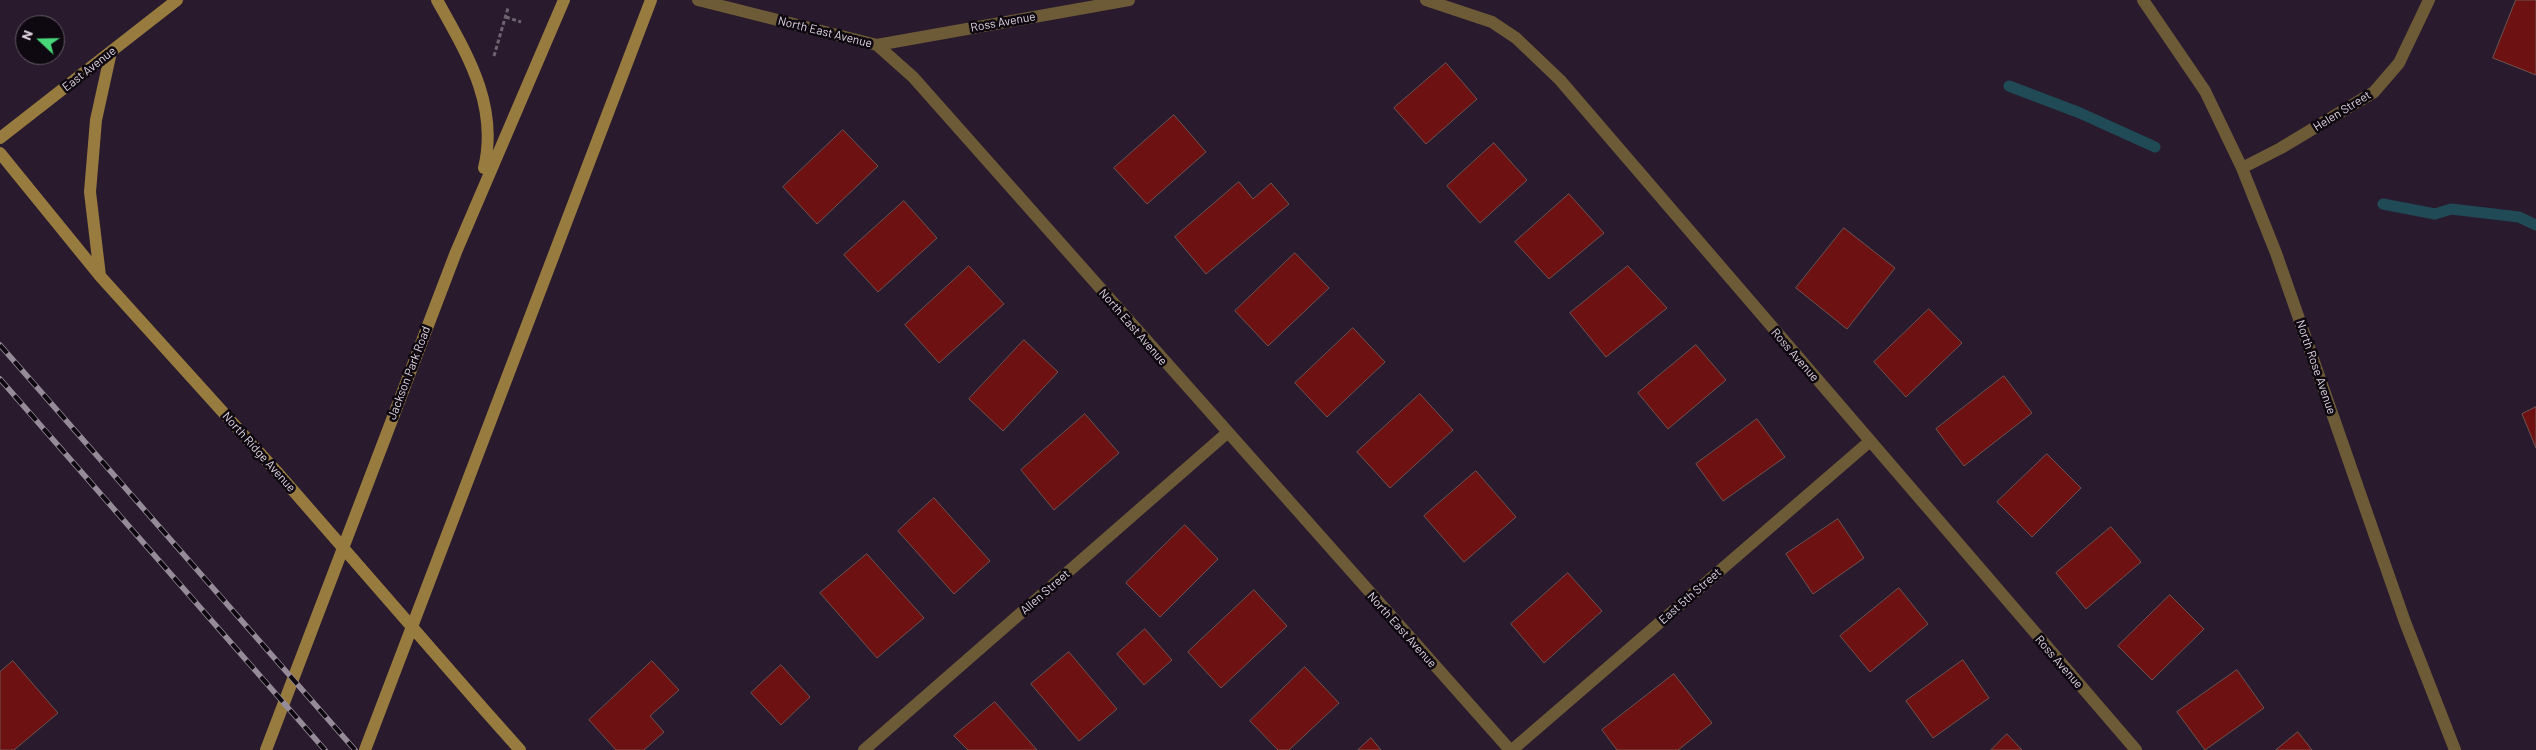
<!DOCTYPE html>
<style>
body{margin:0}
#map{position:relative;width:2536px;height:750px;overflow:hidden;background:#291b2d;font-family:Barlow,sans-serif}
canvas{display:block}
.north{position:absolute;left:15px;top:15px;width:50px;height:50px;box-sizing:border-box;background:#0e0810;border:1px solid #615a63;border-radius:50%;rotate:291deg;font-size:14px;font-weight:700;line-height:20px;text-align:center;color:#ded5e0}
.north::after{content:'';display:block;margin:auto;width:18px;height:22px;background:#47d779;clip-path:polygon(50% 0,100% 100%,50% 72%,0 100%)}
</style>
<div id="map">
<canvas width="2536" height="750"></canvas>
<div class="north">N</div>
</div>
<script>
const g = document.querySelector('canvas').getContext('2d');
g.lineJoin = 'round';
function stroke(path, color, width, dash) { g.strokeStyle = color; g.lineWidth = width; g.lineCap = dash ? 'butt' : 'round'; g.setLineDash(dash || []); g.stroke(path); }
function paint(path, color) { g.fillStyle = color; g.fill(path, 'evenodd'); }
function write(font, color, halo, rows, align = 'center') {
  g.font = font + ' Barlow,sans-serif'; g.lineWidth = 5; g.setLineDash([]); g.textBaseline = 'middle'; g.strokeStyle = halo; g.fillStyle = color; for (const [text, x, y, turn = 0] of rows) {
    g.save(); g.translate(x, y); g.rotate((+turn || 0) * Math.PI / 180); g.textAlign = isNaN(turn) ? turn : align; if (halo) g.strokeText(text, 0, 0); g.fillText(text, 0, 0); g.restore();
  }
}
const stream = new Path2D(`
 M2009,86l71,27 75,34
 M2383,204l52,10 16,-5 68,8 17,8`);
const building = new Path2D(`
 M2516,0h20v75l-43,-17z
 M1446,63l31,36 -51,45 -32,-36z
 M1174,115l32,37 -59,52 -33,-36z
 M843,130l35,36 -61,58 -34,-37z
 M1494,143l33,37 -47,43 -33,-37z
 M1239,182l14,17 18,-16 18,21 -83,70 -31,-37z
 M1569,194l35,39 -55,46 -34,-37z
 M904,201l33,37 -59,54 -34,-37z
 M1844,228l51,40 -48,61 -51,-41z
 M1295,253l34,35 -61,58 -33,-35z
 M969,266l35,38 -65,59 -34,-38z
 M1628,266l39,42 -61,49 -36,-44z
 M1929,309l33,34 -56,54 -32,-35z
 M1353,328l32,34 -58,55 -32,-34z
 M1024,340l34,32 -55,59 -34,-32z
 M1696,345l30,35 -58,49 -30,-36z
 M2004,376l28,37 -68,53 -28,-37z
 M1420,394l33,36 -63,58 -33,-36z
 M2536,407v41l-14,-34z
 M1085,414l34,39 -65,57 -33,-40z
 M1757,419l28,38 -62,44 -27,-37z
 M2047,454l34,34 -49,49 -35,-35z
 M1476,471l40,46 -52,45 -40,-46z
 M934,498l56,63 -36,33 -56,-63z
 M1838,519l26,39 -51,36 -27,-40z
 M1185,525l33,34 -58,58 -34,-34z
 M2111,527l30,35 -55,47 -30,-36z
 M867,554l57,64 -47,40 -57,-65z
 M1568,573l34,38 -58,52 -33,-39z
 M1899,588l29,36 -58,48 -30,-36z
 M1254,590l33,36 -66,62 -33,-36z
 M2170,595l34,34 -52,51 -34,-34z
 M1145,629l27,31 -28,25 -27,-31z
 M1069,652l48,57 -38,32 -48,-57z
 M1963,660l26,38 -56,40 -27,-37z
 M13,661l45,52 -44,37h-14v-78z
 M652,661l27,29 -29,26 14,16 -20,18h-28l-27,-30z
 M781,665l29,32 -29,28 -30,-32z
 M1305,667l34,36 -50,47h-11l-28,-29z
 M2237,670l27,38 -59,42 -28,-38z
 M1674,674l38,49 -34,27h-61l-15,-20z
 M995,702l42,48h-69l-14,-14z
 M2298,732l14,18h-36z
 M2007,734l15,16h-31z
 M1371,738l10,12h-23z`);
const path = new Path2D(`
 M506,17l15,5
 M494,56l14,-48`);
const street = new Path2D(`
 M698,0l179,45 36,32 597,673
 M1426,0l66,22 24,16 44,42 576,670
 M2143,0l62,91 37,77 34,85 129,369 50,128
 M877,45l252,-45
 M2242,168l39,-20 93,-56 25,-29 30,-63
 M864,750l363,-317
 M1512,750l357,-308`);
const secondary = new Path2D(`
 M437,0c30,54 62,105 47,168
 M0,138l177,-138
 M0,153l100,123 177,196
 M100,276l-10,-84 6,-72 15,-68
 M480,705l40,45
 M266,750l190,-498 108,-252
 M365,750l286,-750`);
const rail = new Path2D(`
 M0,345l355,405
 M0,379l325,371`);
const secondaryBridge = new Path2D(`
 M277,472l203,233`);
const streetNames = [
 ["Ross Avenue",1003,22,-10],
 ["North East Avenue",825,32,14],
 ["East Avenue",89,69,-38],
 ["Helen Street",2342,111,-32],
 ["North East Avenue",1133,327,49],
 ["Ross Avenue",1795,355,49],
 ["North Rose Avenue",2316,367,71],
 ["Jackson Park Road",409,373,-69],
 ["North Ridge Avenue",259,452,48],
 ["Allen Street",1045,592,-41],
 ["East 5th Street",1690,596,-41],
 ["North East Avenue",1402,630,48],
 ["Ross Avenue",2059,662,49]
];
stroke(stream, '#204a56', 11);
paint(building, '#6e1113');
stroke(building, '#6f534f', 1);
stroke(path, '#6f6372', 3, [4, 2.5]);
stroke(street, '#6d5b37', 12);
stroke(secondary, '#987b3f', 12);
stroke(rail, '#968c99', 5.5);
stroke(rail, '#0e0810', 4, [11]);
stroke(secondaryBridge, '#987b3f', 12);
write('12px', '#ded5e0', '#0e0810', streetNames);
</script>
